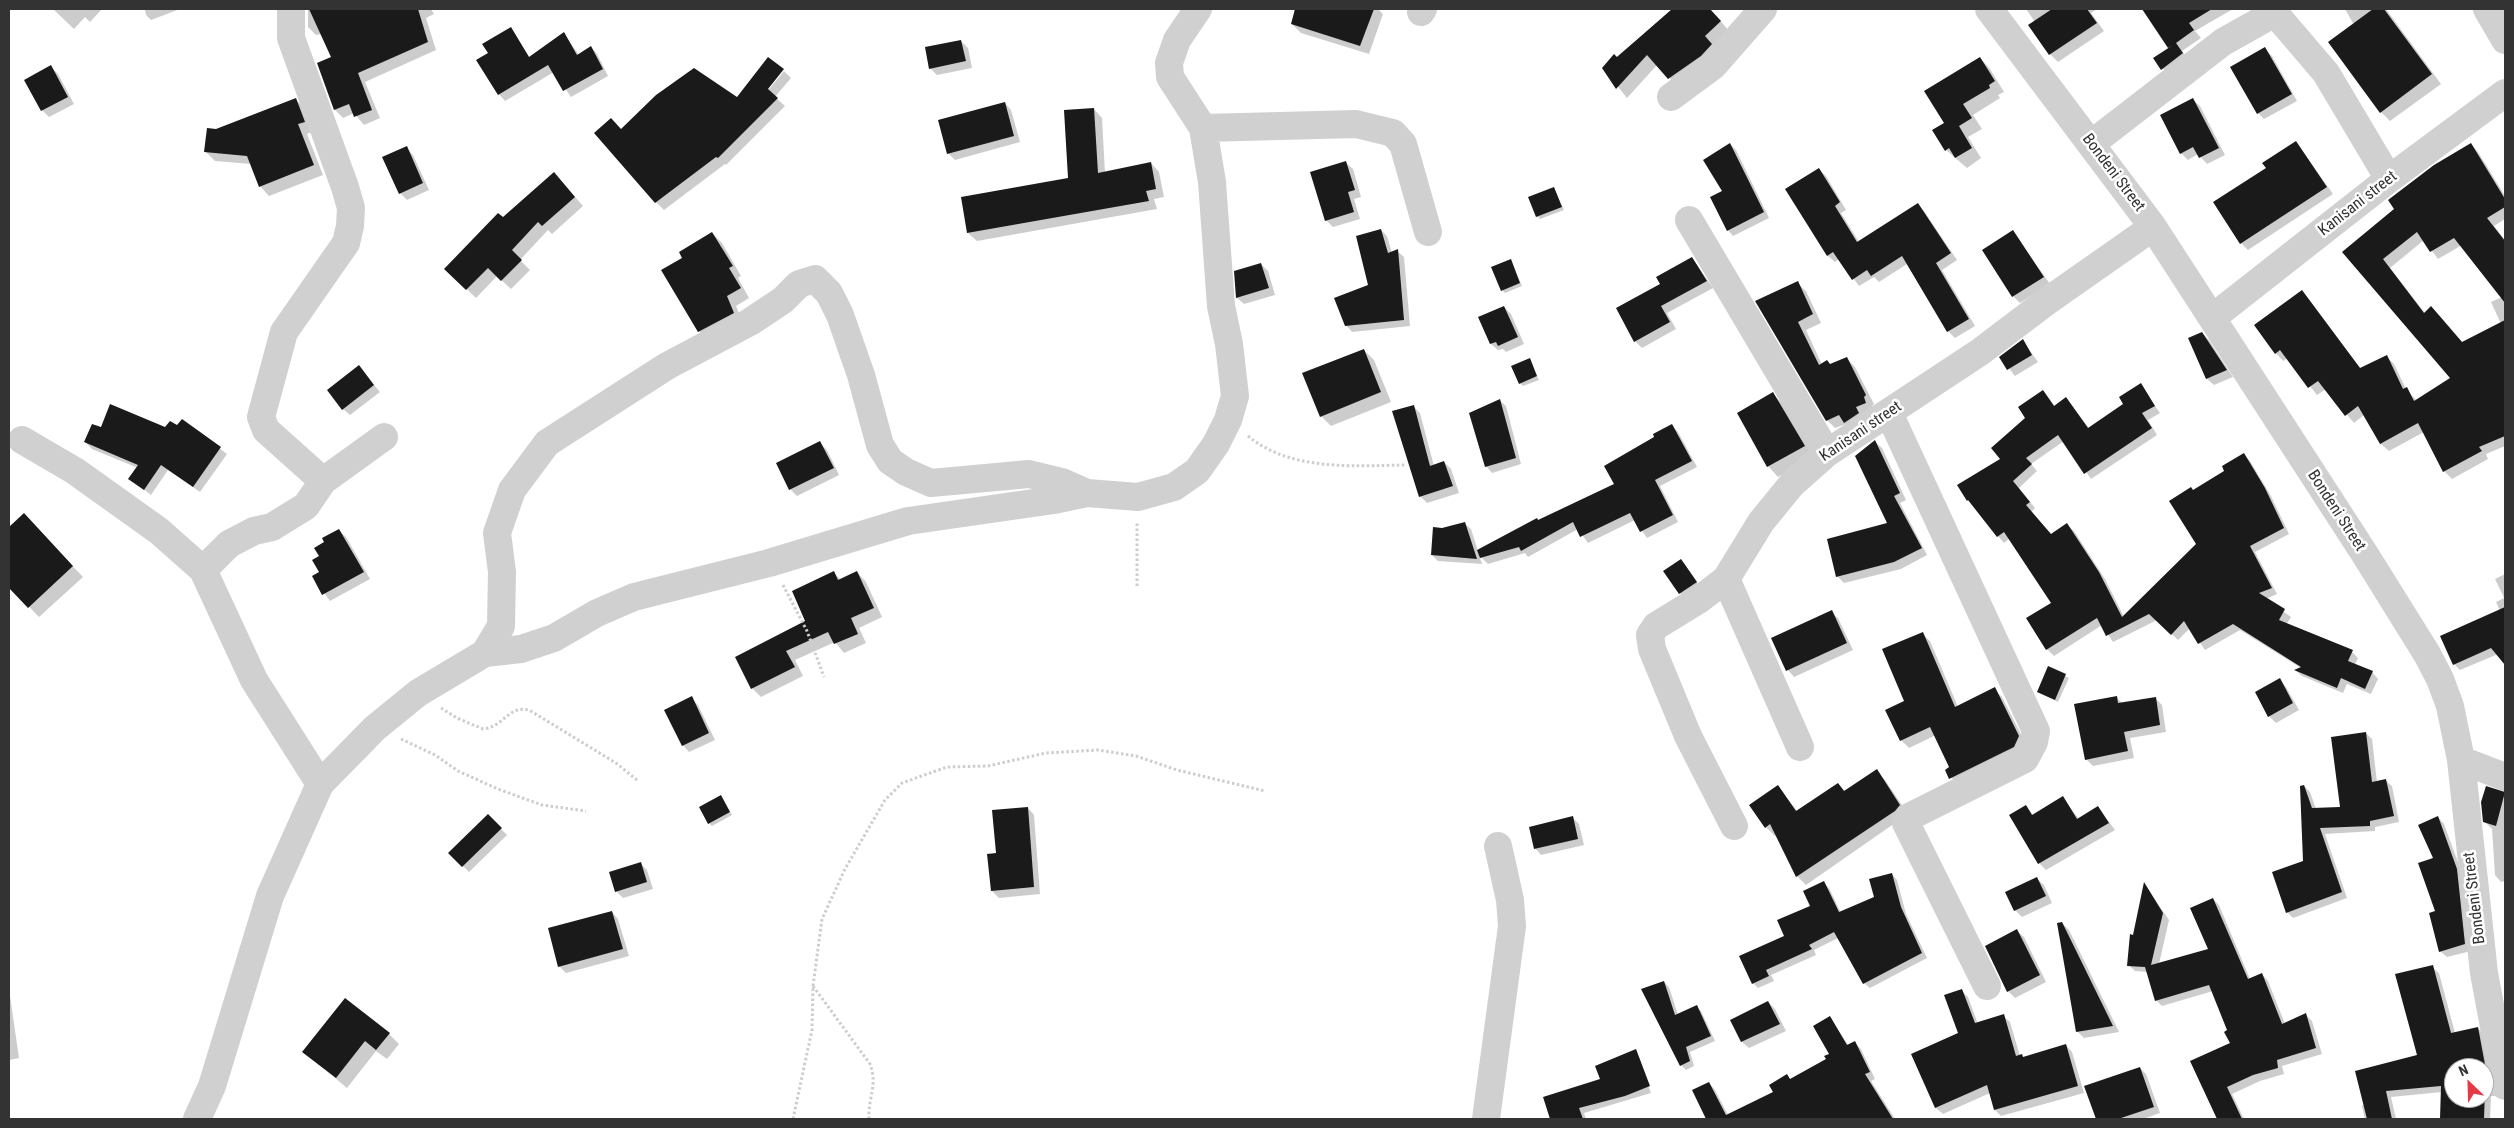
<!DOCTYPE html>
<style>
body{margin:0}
#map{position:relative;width:2514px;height:1128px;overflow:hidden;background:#fff;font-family:"Roboto Condensed",sans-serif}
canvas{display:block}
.frame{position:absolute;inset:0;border:10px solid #333;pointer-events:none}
.north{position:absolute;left:2444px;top:1058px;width:50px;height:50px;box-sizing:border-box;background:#fff;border:1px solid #adadad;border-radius:50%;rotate:336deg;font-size:14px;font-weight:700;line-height:20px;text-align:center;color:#333}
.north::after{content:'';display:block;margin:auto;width:18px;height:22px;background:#e63946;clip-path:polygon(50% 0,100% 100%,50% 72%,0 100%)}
</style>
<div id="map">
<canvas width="2514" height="1128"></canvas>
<div class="frame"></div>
<div class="north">N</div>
</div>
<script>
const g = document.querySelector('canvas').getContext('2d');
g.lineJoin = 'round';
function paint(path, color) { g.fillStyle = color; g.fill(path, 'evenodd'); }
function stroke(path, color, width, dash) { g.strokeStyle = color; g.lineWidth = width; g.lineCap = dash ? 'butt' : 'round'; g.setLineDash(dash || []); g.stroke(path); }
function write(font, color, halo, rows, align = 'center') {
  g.font = font + ' "Roboto Condensed",sans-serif'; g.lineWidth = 5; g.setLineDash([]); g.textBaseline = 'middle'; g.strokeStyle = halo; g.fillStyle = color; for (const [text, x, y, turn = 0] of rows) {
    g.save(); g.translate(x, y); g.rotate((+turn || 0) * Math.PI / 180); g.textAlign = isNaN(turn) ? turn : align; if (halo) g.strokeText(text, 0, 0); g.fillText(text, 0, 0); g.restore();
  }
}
const shadow = new Path2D(`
 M53,9h49l-12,13 -5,-5 -11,12z
 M145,9h35l-29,11 -5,-5z
 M308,9h123l3,5 -8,4 10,32 -71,32 15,36 -16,7 -10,-12 -11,5 -8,-8 -3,-52 -10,-24 -6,1 -8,-8z
 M1294,9h84l5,5 -14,40 -68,-21 -9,-9 3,-10z
 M1674,9h36l20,23 -51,56 -22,-23 -30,33 -24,-30z
 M2026,9h71l-6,4 13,18 -46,31 -8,-8 -15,-32z
 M2144,9h89l-38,22 6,7 -19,13 8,10 -20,16 -15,-18 15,-11z
 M2345,9h41l55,75 -51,37 -9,-9 -27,-87z
 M511,29l19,29 34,-24 15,21 12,-8 6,7 11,22 -37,21 -17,-25 -49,29 -6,-7 -10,-41z
 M961,41l7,7 4,20 -35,7 -7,-7z
 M2265,49l7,7 25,45 -33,18 -6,-6z
 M1980,58l10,11 14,23 -6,3 2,3 -27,17 9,14 -14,8 13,21 -14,10 -21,-18v-26z
 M51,67l7,7 16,30 -25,13 -7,-7z
 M784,71l7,7 -16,19 10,9 -59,59 -1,-1 -61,46 -8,-8 -34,-72 116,-32 25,-5 2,1z
 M296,100l10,9 8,22 -7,3 16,41 -54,21 -9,-10 -9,-22 -36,-3 -10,-10 12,-21z
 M2193,100l7,6 25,49 -18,9 -9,-10 -10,6 -7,-7z
 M1005,103l6,7 9,32 -65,18 -7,-7z
 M1094,109l8,9 3,55 46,-10 8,9 5,25 -10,2 3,10 -180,32 -9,-8 101,-54z
 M2296,142l37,52 -85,56 -7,-7 27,-74z
 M1730,144l6,6 33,68 -36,18 -5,-6 -4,-39z
 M2471,144l7,8 27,44v23l-11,7 11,14v206l-19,8 2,5 -36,20 -8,-8 -20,-39 -35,19 -8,-7 -16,-30 -11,9 -28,-34 -9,6 -29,-37 -5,3 -7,-8 26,-61 59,77 25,-13 8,8 12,25 11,12 34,-23 -107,-126zM2424,240l14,19 24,-14 40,52 -11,5 10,22 -38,19 -24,-28 -14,-2 -35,-45z
 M406,148l7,7 16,35 -22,10 -7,-7z
 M1346,163l7,6 8,28 -7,2 6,20 -27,8 -7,-7z
 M1819,170l7,6 20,34 -5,3 18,29 58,-38 7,7 33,49 -15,10 33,56 -20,12 -7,-7 -41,-67 -28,18 -5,-5 -15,9 -20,-27 -4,3 -7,-6 -41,-66z
 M563,183l20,23 -31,28 -4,-4 -28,30 10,10 -19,19 -14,-13 -21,22 -30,-29 57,-50z
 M1554,188l10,22 -24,9 -3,-3z
 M1381,230l6,6 5,17 5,-2 7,6 6,69 -58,6 -6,-7 24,-39z
 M2013,232l37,52 -30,19 -7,-7z
 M712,233l10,10 19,33 -3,2 11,20 -13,8 7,17 -35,18 -9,-10 -15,-72z
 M1692,258l21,30 -46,25 9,16 -34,19 -7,-7 27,-56z
 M1511,261l11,25 -17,7 -3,-3z
 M1261,264l7,7 7,24 -31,9 -7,-6 -2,-26z
 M1797,283l9,8 15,32 -15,7 16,35h9l15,-7 9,9 19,37 -2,2 2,5 -21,20 -7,-7 -11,4 -8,-8 -70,-118z
 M1504,307l7,7 13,30 -18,8 -3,-3 -5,1 -7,-6 -11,-27z
 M2202,333l7,7 24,37 -19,8 -7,-6 -17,-40z
 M2023,341l15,21 -23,14 -14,-18z
 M1364,350l10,10 17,42 -60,24 -10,-10z
 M1529,360l10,20 -16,6 -3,-3z
 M359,367l21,25 -30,23 -7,-6z
 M2141,385l19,28 -12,7 9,15 -66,44 -27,-38 -33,23 6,7 -18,17 16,20 -4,4 20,24 16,-11 7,6 31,48 19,38 73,-73 -3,-53 32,-20 18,-16 6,6 21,35 18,38 -34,18 22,42 -11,5 25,18 -5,8 66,27 6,6 -3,7 17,7 6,7 -7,15 -24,-10 -4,9 -41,-17 -6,-5 5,-3 -61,-38 -35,20 -15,-22 -12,12 -21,-20 -44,22 -11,-17 -48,31 -7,-7 -19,-31 24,-15 -42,-65 -6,5 -6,-7 -30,-36 -9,-14 43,-27 41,-68 12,15 11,-8 23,30 36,-24z
 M1773,394l10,10 31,52 -36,21 -10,-11 -30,-53z
 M1499,400l7,6 15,58 -29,9 -6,-7z
 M1414,407l6,6 14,53 10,-4 7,7 8,24 -32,10 -7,-7z
 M182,420l45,34 -27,38 -32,-22 -17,25 -21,-16 8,-11 -46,-19 -7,-7 16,-13h65l11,-2z
 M1672,425l6,7 19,35 -37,19 18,36 -31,16 -12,-18 -47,23 -10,-14 -50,28 -3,-4 -37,11 -9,-9 3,9 -44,-3 -6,-6 11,-25 21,-7 7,6 7,22 138,-66 40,-47z
 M1875,442l7,6 24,52 -6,3 27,52 -26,14 -57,14 -7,-7 52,-52z
 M820,443l7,7 12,25 -42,21 -7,-7z
 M24,515l59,62 -44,40 -30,-31v-57z
 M339,530l7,7 24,42 -40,22 -17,-24 7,-4 1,-16z
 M1684,563l15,22 -16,11 -3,-3z
 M857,572l9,10 16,35 -23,11 7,15 -22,10 -9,-11 -40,18 8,16 -42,21 -9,-9 55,-66 27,-49 7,7z
 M2505,574v89l-7,-9 -38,16 -6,-6 46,-53 -4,-9 8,-4 -9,-19z
 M1831,612l7,6 15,32 -59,27 -6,-7 -16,-31z
 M1922,634l8,7 28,66 36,-18 8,8 24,47 -68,42 -12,-16 5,-2 -15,-33 -27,13 -8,-8 5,-38z
 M2049,668l20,10 -11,24 -20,-10z
 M2280,680l6,7 13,23 -23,13 -7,-7z
 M2116,697l7,7 32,-6 7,7 4,27 -36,6 4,20 -41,8 -7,-7z
 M691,698l7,7 17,35 -26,12 -6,-7z
 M2366,733l6,6 5,43 8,-2 7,6 7,36 -24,5v4l-50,3 22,64 -54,20 -6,-6 17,-50v-76l6,6 6,17 25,-1z
 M1876,771l9,9 23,34 -102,71 -9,-9 -20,-41 -2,1 -9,-9 -16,-22 27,-19 21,26 40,-28 8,8z
 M2487,788l18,5v88l-4,1 -6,-7 -3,-46 -7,-7z
 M721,796l11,19 -20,11 -3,-3z
 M2063,798l16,21 19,-12 17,23 -69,40 -7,-7 -13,-57 8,10z
 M1028,808l6,7 6,79 -41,4 -7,-7 5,-37z
 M488,816l19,19 -38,37 -19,-19z
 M2438,817l6,7 19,52 8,75 -24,6 -7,-6 -4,-39 -2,-54z
 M1573,818l6,6 5,21 -43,10 -6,-7z
 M641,864l6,6 6,19 -30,9 -7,-7z
 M1892,874l5,6 9,34 21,44 -57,30 -6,-5 -26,-45 -24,12 2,5 -45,20 3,6 -16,7 -5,-5 58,-77 12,-23 6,5 12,25 34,-16z
 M2037,879l7,6 8,18 -30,14 -7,-7z
 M2145,885l24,35 -10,44 51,-14 3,-51 6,6 31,74 12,-5 6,7 17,43 21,-9 6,6 10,33 -40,12 2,8 -24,7 -28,13 12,25h-26l-27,-58 40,-18 -2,-13 -16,-39 -51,15 -6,-6 -8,-28 -13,-1 -6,-6z
 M612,912l6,7 11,37 -63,17 -7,-7z
 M2062,923l7,7 50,102 -35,6 -7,-7z
 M2017,931l7,6 22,45 -31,16 -7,-7z
 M2432,967l7,6 16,60 23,-5 6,7 12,61h-5l-1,23h-49l1,-27 -51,5 5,22h-31l-3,-13 57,-50zM2454,1068h30v30h-30z
 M1664,982l5,5 9,28 18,-9 5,5 14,30 -25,11 4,14 -8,4 -5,-5z
 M9,989l10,69 -10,2z
 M1961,990l7,7 10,27 25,-8 7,6 10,34 4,2 42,-13 6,7 12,41 -83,23 -6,-6 -5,-17 -47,21 -7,-6 -23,-54 46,-20z
 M1768,1002l7,7 11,22 -37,17 -7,-6 -10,-22z
 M1830,1018l19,28 6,-3 6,6 14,30 -4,2 24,38h-187l-14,-28 15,-8 6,7 13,25 47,-22 12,-17 4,4 36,-20 4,-6z
 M389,1034l10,10 -12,15 -11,-8 -29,37 -43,-36z
 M1638,1058l13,35 -67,20 2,6h-35l-7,-21 58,-18z
 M2140,1068l6,6 14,39 -17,6h-46l-11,-32z`);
const building = new Path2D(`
 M309,9h109l10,33 -70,31 14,37 -18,7 -5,-13 -15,6 -17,-47 14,-6z
 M1295,9h79l-14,37 -69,-22z
 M1672,9h38l11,12 -16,15 7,8 -11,12 -33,23 -21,-24 -31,34 -14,-21 12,-14 3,3z
 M2052,9h35l10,14 -48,32 -21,-30z
 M2142,9h70l-23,14 5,7 -18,13 7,10 -22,17 -8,-12 20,-13 -5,3z
 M2373,9h11l48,65 -52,39 -52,-71z
 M511,27l18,30 35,-25 13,23 14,-9 12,23 -40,22 -15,-26 -50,30 -22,-35 12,-7 -6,-9z
 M961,40l5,21 -37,8 -4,-22z
 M2265,47l27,47 -35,20 -27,-47z
 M768,57l16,12 -16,20 10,9 -60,60 -2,-1 -61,46 -61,-70 17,-15 10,11 35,-34 38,-27 43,29z
 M1980,57l15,24 -6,4 1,3 -27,16 9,14 -13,8 13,22 -17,10 -6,-10 -4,3 -13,-21 12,-7 -20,-32z
 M51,65l17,32 -27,14 -17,-31z
 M296,98l9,24 -7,2 16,41 -55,22 -12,-31 -43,-4 3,-24 9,1z
 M2193,98l26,50 -20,10 -6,-11 -13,7 -20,-39z
 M1005,102l9,34 -67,18 -9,-34z
 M1094,108l4,65 53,-11 5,27 -10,2 3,10 -182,32 -6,-36 107,-19 -4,-68z
 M2296,141l31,46 -87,57 -27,-42 53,-34 -4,-5z
 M1730,143l34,69 -37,19 -17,-34 12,-6 -19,-31z
 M2471,143l34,56v8l-18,11 18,23v62l-51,-65 -24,14 -13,-20 -34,27 41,54 7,-7 31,36 43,-22v116l-26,11 3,4 -39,21 -25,-49 -38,21 -22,-38 -13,10 -27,-35 -10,7 -28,-38 -5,4 -21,-29 48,-35 58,78 27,-13 16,34 4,-2 7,14 36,-23 -108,-126 52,-43 -6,-9 46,-35z
 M407,146l16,37 -24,11 -17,-37z
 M1346,161l9,29 -7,2 6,20 -29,9 -15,-49z
 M1819,168l21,34 -5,4 22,36 61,-39 33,50 -15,10 33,56 -22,13 -45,-76 -31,20 -4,-6 -15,10 -19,-28 -6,4 -42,-67z
 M554,172l21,25 -33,29 -4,-4 -26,28 10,10 -21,21 -13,-13 -22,22 -22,-21 54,-56 5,4z
 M1554,187l8,20 -26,10 -8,-20z
 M1381,229l7,24 10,-4 6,71 -59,6 -11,-28 34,-13 -12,-49z
 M2013,230l31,47 -32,20 -30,-47z
 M712,232l21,34 -4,2 12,20 -14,8 7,17 -36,19 -37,-62 21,-12 -3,-6z
 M1692,257l15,24 -46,25 9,16 -36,20 -18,-34 44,-24 -4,-7z
 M1511,259l9,24 -19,8 -10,-24z
 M1261,263l8,25 -33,10 -2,-27z
 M1798,281l15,33 -15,8 21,43 8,-5 3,4 17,-7 19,38 -2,2 2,6 -10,4 3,6 -15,10 -5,-8 -13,6 -71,-120z
 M1504,306l14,31 -20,9 -2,-4 -6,2 -12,-27z
 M2202,332l25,38 -21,9 -18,-41z
 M2023,339l9,16 -25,15 -8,-13z
 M1364,349l17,43 -61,25 -18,-44z
 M1530,358l7,18 -18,8 -8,-18z
 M359,365l15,20 -32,25 -15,-20z
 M2141,383l14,23 -13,7 10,15 -68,46 -26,-39 -32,23 6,6 -19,17 17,21 -4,3 25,29 16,-11 32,49 23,45 74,-73 -27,-43 22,-14 2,3 31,-19 -2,-5 22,-13 21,35 19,40 -34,18 22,42 -13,5 26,16 -6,11 74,30 -5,11 25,10 -8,18 -24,-11 -4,10 -43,-18 7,-3 -68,-43 -35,20 -14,-23 -13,14 -22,-21 -43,22 -9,-18 -51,32 -20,-32 25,-15 -47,-71 -7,5 -29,-37 -1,1 -10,-16 43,-26 -9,-11 34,-30 -7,-11 25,-17 11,16 12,-9 22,31 35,-24 -4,-7z
 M1773,392l32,54 -38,21 -30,-54z
 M1500,399l16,59 -31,9 -16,-54z
 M110,404l55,23 5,-6 7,4 5,-6 39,28 -28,40 -32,-22 -17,25 -16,-11 10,-14 -54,-23 8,-18 9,3z
 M1414,405l16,61 14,-5 9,25 -34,11 -27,-86z
 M1672,424l20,37 -37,19 18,35 -33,17 -10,-19 -50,24 -7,-15 -52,29 -2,-4 -39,11 -3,-8 60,-32 1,2 76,-36 -10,-18 50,-29 -1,-3z
 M1875,440l25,53 -6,3 28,52 -28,14 -58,15 -9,-38 60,-16 -32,-67z
 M820,441l14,27 -45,22 -13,-27z
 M24,513l49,53 -45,42 -19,-20v-61z
 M1465,522l12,37 -46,-4 2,-28 9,1z
 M339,529l25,43 -42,23 -10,-19 7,-4 -7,-12 7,-4 -5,-8 10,-6 -2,-4z
 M1681,559l16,23 -18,12 -16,-23z
 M834,571l4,9 19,-9 17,37 -23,10 7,16 -24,10 -6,-12 -42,19 9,16 -44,22 -16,-32 70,-36 -13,-30z
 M2505,607v58l-14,-17 -38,17 -13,-29z
 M1832,610l15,33 -61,28 -15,-33z
 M1923,632l32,75 40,-20 24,49 -5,11 -65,32 -4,-9 4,-3 -19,-40 -30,14 -15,-31 19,-9 -22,-52z
 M2048,666l18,8 -11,26 -18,-8z
 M2280,678l13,25 -25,14 -13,-25z
 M692,696l17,37 -27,13 -18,-36z
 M2117,696l1,7 38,-6 4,28 -36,7 4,19 -43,9 -11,-56z
 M2366,732l6,50 14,-3 8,37 -24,5v5l-50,2 22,64 -56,21 -14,-41 31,-11 -3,-75 4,-1 8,23 28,-1 -9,-70z
 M1877,769l23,36 -5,6 -99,66 -26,-53 -5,4 -16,-23 29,-20 18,26 42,-28 6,8z
 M2486,786l19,6 -9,34 -13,-4 -2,-20z
 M721,795l9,17 -22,12 -9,-17z
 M2063,796l14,23 21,-13 11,17 -71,41 -29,-49 17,-10 6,10z
 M1028,807l6,80 -43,4 -4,-37 9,-1 -4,-43z
 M488,814l14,14 -40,39 -14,-14z
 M1573,816l5,23 -44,10 -5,-22z
 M2438,816l19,53 8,75 -26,8 -10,-39 6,-2 -17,-48 15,-5 -15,-33z
 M641,862l6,20 -32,10 -6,-20z
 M1892,873l9,34 21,46 -59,31 -29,-52 -25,13 3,4 -46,21 3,6 -17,8 -13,-28 45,-20 -7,-16 33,-14 -7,-15 21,-10 15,31 35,-15 -5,-18z
 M2037,877l9,19 -32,15 -9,-19z
 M2144,882l19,31 -12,52 57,-16 -18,-41 23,-10 35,81 14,-6 20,51 24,-11 10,35 -39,12 1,8 -25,7 -26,12 15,32h-25l-27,-58 40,-18 -6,-11 3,-2 -18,-45 -54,16 -10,-34 -18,-1 3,-32 3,1z
 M612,911l11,38 -65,18 -10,-39z
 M2062,922l51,104 -37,6 -19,-109z
 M2017,929l23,46 -33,17 -22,-46z
 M2433,965l18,68 27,-6 12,64h-5l-1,28h-44l1,-33 -55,5 6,28h-25l-12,-48 62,-16 -22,-81zM2454,1068h30v30h-30z
 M1664,981l11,34 22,-10 14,31 -25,11 4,14 -10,5 -39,-77z
 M1962,989l13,34 29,-9 12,42 6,-2 1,3 43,-13 12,42 -84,24 -7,-25 -52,23 -24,-54 47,-21 -14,-38z
 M345,998l45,35 -14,17 -11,-9 -29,37 -34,-26z
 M1768,1001l12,23 -39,18 -11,-22z
 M1830,1016l17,29 8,-4 15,31 -5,2 28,45h-187l-14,-29 17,-8 17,33 47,-23 -4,-7 18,-11 3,5 36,-20 -2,-3 5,-2 -16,-28z
 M1636,1049l14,37 -25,10 -46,12 4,11h-33l-7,-22 57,-18 -5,-13z
 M2140,1067l14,40 -36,12h-22l-12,-33z`);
const path = new Path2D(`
 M1248,436c42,35 105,30 157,29
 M783,585l24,46 17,46
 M1137,586v-64
 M441,708l16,10 26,11c21,-2 25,-24 46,-19l87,53 21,17
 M401,739l34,16 23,16 40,18 44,16 44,6
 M813,986l57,78c8,21 -2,33 -1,55
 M793,1119l19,-89 1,-44 9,-67 23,-50 40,-69 17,-17 45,-16 41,-1 58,-13 52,-3 38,6 41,14 88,21`);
const street = new Path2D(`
 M291,9v29l54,149 6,21 -1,18 -4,17 -62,89 -23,85 5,13 57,51
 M1989,9l164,218 213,329 61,98 13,25 10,27 11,54 23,213 21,113
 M2487,9l18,31
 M1421,12l2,-3
 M1671,97l42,-31 50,-57
 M1203,128l153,-4 37,9 10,11 25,88
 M2091,144l132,-102 48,-27 8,3 47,55 63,106
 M1689,220l138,233
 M2212,318l177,-139 116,-86
 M1889,413l147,318 -2,11 -9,17 -116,58 -3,6 81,163
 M22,440l53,31 84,60 44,39 51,110 66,104
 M203,570l26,-26 25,-13 18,-4 34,-21 17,-25 61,-44
 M1726,579l74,168
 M485,653l16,-27 1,-54 -5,-39 15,-43 35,-47 120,-77 83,-44 33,-22 16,-16 16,-5 14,14 11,22 21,60 19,70 10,16 16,11 25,11 98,-9 33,8 25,11 51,4 36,-10 23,-16 19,-27 12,-24 7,-24 -6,-52 -8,-38 -9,-124 -9,-54 -33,-51 -1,-14 8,-23 21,-31
 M2461,760l44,17
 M1734,826l-46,-90 -36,-87 -2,-14 6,-9 44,-27 26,-20 35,-57 31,-38 35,-31 153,-101 66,-50 107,-75
 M197,1119l15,-33 58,-190 50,-112 55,-56 43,-35 67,-40 36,-4 33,-11 43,-25 37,-16 135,-34 139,-42 146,-21 33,-7
 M1486,1119l26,-193 -2,-26 -12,-54`);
const streetNames = [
 ["Bondeni Street",2113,173,53],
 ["Kanisani street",2358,204,-38],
 ["Kanisani street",1861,432,-34],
 ["Bondeni Street",2336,511,57],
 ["Bondeni Street",2475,898,-97]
];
paint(shadow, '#0003');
paint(building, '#1a1a1a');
stroke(path, '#cdcdcd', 3, [2.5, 2.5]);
stroke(street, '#d0d0d0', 28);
write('16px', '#333', '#fff', streetNames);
</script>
